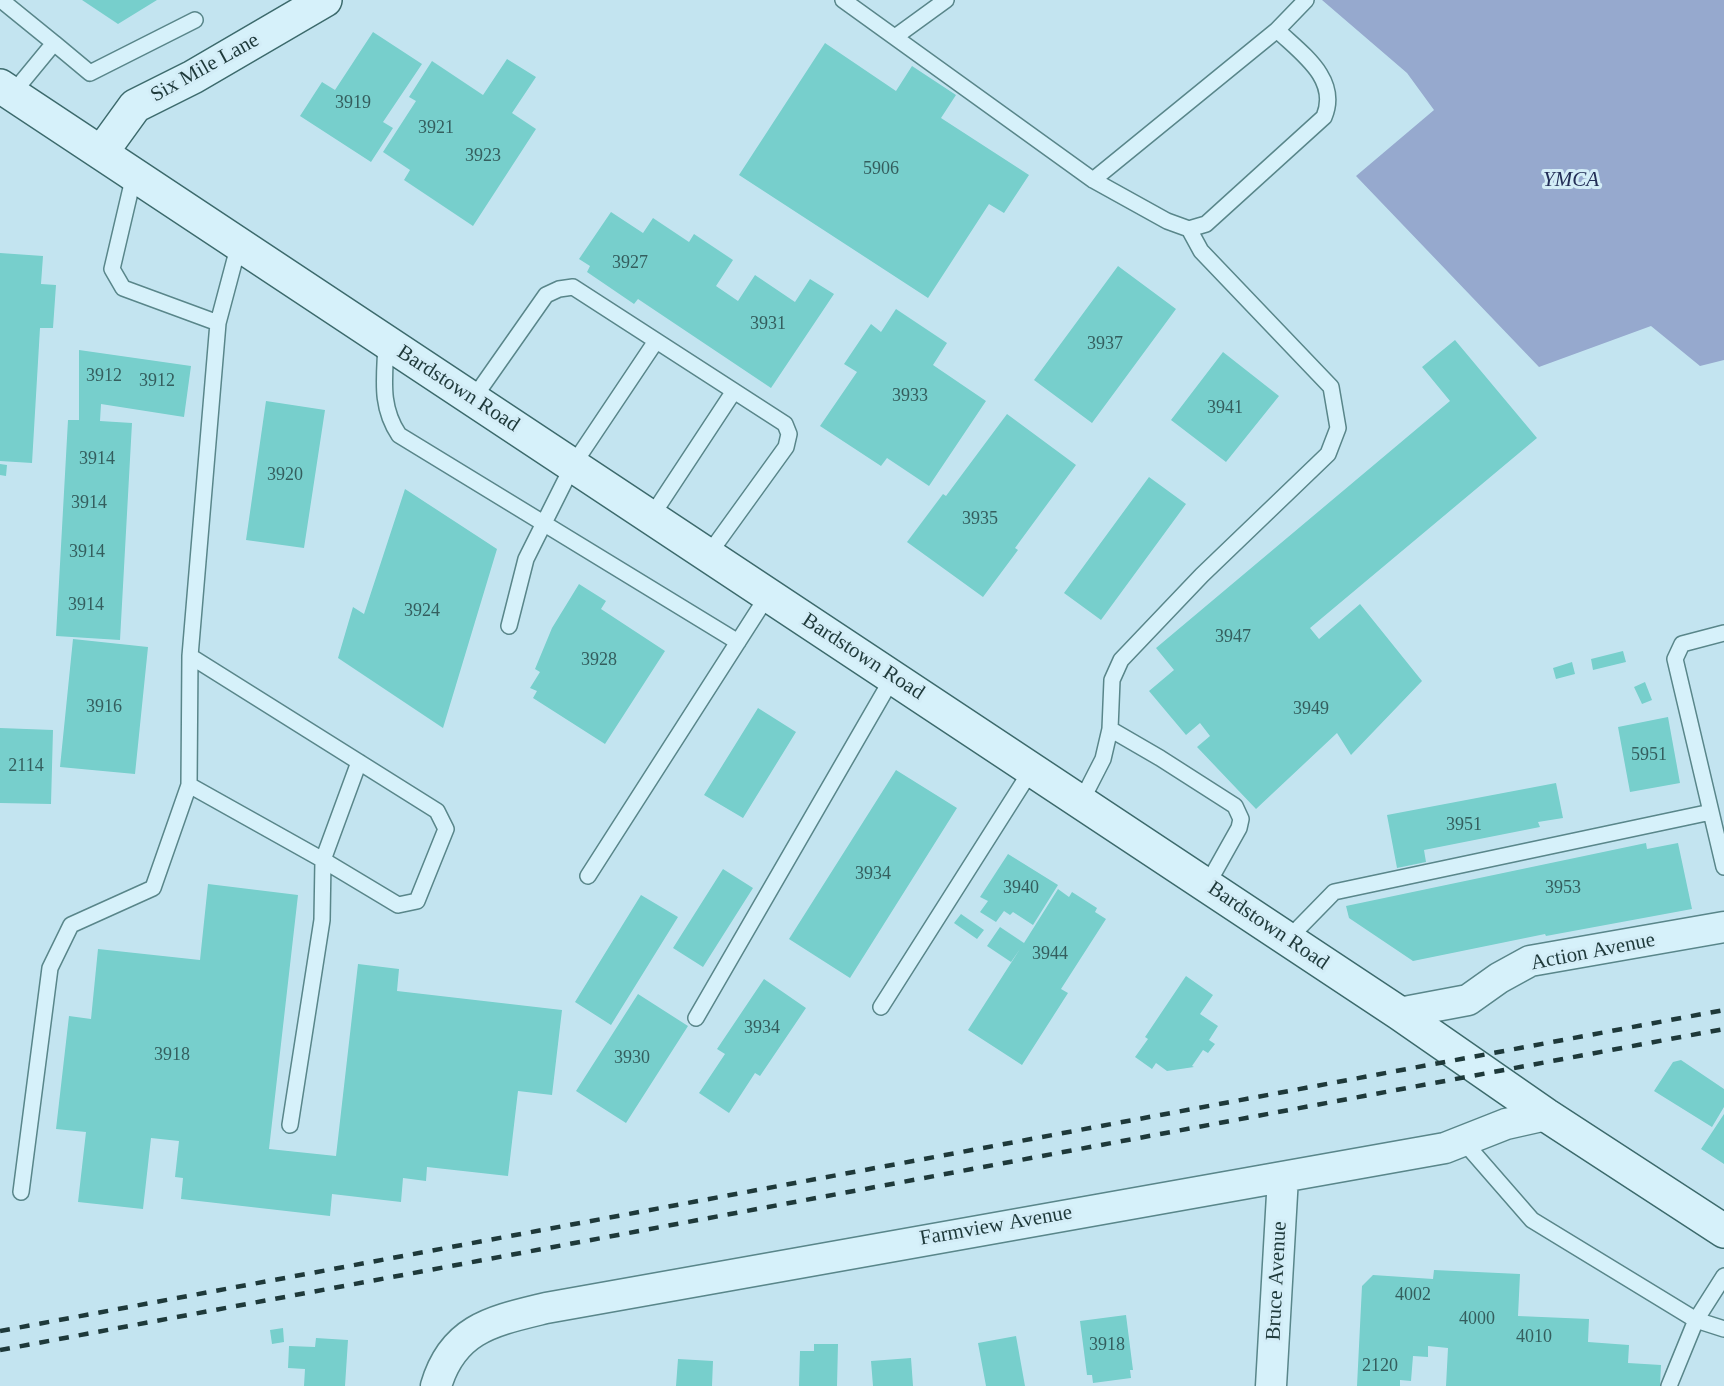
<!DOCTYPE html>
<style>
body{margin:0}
canvas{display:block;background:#c3e4f0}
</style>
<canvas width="1724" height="1386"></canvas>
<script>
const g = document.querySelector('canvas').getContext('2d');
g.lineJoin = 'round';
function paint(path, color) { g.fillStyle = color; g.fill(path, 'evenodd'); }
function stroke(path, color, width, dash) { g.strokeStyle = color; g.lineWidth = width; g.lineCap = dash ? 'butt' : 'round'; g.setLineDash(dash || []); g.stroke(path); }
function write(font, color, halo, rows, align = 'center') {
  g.font = font + ' "Times New Roman",serif'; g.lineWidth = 6; g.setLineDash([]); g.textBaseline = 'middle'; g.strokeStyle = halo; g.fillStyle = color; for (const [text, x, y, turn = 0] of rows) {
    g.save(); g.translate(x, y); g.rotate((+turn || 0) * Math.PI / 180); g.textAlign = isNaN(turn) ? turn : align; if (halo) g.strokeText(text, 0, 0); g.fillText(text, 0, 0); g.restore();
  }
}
const green = new Path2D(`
 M1322,0h402v360l-24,6 -49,-40 -112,41 -183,-191 78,-66 -27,-37z`);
const building = new Path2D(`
 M82,0h75l-39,24z
 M373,32l49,32 -39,58 10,6 -22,34 -71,-46 22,-34 13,8z
 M825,43l71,48 16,-25 44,29 -15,23 88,57 -25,38 -15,-9 -61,94 -189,-123z
 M507,59l29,18 -24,36 24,16 -63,97 -69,-46 6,-10 -27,-18 33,-51 -7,-4 23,-36 51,34z
 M611,212l32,21 10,-15 36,24 5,-8 39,26 -17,26 22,15 17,-26 40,27 15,-23 24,15 -63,94 -133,-89 -4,5 -47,-32 3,-6 -11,-7z
 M0,253l43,3 -2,28 15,1 -3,43h-13l-8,135 -32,-2z
 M1118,266l58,43 -84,114 -58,-43z
 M896,309l51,34 -14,22 53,36 -57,85 -42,-28 -6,8 -61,-40 37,-54 -13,-8 27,-40 10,8z
 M1455,340l82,98 -227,190 9,11 41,-35 62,77 -71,74 -14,-22 -81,76 -59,-62 13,-11 -10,-13 -14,12 -37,-44 25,-21 -18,-22 294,-247 -28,-34z
 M79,350l112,16 -7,51 -83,-13 -1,17 32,2 -12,217 -64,-4 12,-216h11z
 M1223,352l56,44 -53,66 -55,-42z
 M266,401l59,9 -21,138 -58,-8z
 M1007,414l69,51 -61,83 3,2 -35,47 -76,-55 36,-48 3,2z
 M0,464l7,1 -1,11 -6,-1z
 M1149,477l37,27 -85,116 -37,-27z
 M405,489l92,60 -54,179 -105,-70 15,-51 11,7z
 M579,584l27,17 -5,8 64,42 -60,93 -72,-46 4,-7 -7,-3 10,-16 -5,-3 17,-41z
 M73,639l75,8 -13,127 -75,-7z
 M1623,651l3,11 -33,8 -2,-11z
 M1572,662l3,12 -19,5 -3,-11z
 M1645,682l7,18 -10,4 -8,-17z
 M758,708l38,24 -53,86 -39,-23z
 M1668,717l12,66 -50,9 -12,-65z
 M0,728l53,2 -2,74 -51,-1z
 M896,770l61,38 -107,170 -61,-39z
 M1556,783l7,35 -25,4 2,5 -116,23 2,12 -29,6 -10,-53z
 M1646,843l1,6 31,-6 14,66 -146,27 -1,-2 -132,27 -64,-43 -3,-12z
 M1008,854l50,31 -25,40 -20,-13 -3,3 -6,-4 -8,11 -16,-10 8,-11 -8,-4z
 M723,869l30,19 -50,79 -30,-19z
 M208,884l90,11 -29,254 67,7 22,-192 41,5 -2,22 165,19 -10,85 -34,-4 -10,85 -81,-9 -1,14 -23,-3 -2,24 -69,-8 -2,22 -149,-17 2,-21 -8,-1 4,-36 -28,-3 -8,71 -65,-7 8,-70 -30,-3 13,-113 22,3 7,-70 102,11z
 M1058,889l11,8 3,-5 25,16 -2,4 11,7 -45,70 7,4 -46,72 -54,-35 52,-81 -9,13 -24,-16 13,-19 24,16z
 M641,895l37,22 -67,108 -36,-23z
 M961,914l23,16 -7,9 -23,-16z
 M1186,976l27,19 -13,19 18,12 -9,14 6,4 -7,9 -5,-3 -11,16 2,1 -27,4 -11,-8 -4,6 -17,-12 13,-18 -3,-2z
 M764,979l42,29 -46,68 -5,-3 -26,40 -30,-20 26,-39 -8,-5z
 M638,994l50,32 -62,97 -50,-32z
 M1681,1060l43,29v18l-12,20 -58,-36 19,-29z
 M1724,1114v50l-23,-15z
 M1434,1270l86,4 -2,42 71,3 -1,23 41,3 -1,18 33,2 -1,21h-214l2,-38 -20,-2v11l-15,-1 -2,25 -11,-1v6h-43l5,-100 11,-11 60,4z
 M1126,1315l7,55h-3l1,8 -38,5 -1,-8h-5l-7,-54z
 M283,1328l1,14 -12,2 -2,-14z
 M1016,1336l9,50h-39l-8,-43z
 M316,1338l32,2 -3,46h-41l1,-17 -17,-1 1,-22 26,1z
 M814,1344h24l-1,42h-38l1,-35h14z
 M911,1358l2,28h-40l-2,-25z
 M678,1359l35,2 -1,25h-36z`);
const lane = new Path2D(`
 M1,0l53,43 -42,51
 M843,0l250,180 74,41 22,8 17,-5 118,-107c16,-38 -23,-64 -47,-87
 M895,37l51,-37
 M54,43l36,30 105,-53
 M134,175l-22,94 11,19 95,35
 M1093,180l184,-150 29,-30
 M239,244l-21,79 -28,333 -1,129 134,75 -1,60 -32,205
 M386,342c-1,35 -7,63 13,93l339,207
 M473,399l73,-104 13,-6 14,-2 212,137 4,10 -3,13 -78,108
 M651,517l83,-126
 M509,626l17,-67 47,-94 83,-124
 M1724,633l-42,11 -7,15 49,208
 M190,656l247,155 9,18 -29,72 -19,4 -75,-45 36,-98
 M1110,729l50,29 75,48 6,13 -2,9 -32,57
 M1081,802l22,-43 7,-30 2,-49 9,-20 81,-85 126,-121 10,-26 -7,-41 -130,-136 -12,-22
 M588,876l180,-281
 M1288,939l46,-47 377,-80
 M881,1007l151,-238
 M696,1018l197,-341
 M1464,1142l68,78 164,100 28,-44
 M21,1192l29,-224 21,-43 82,-37 36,-103
 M1669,1386l27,-66 28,9`);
const street = new Path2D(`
 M1399,1013l69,-13 31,-22 31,-17 194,-34
 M436,1386c17,-58 57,-65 110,-78l899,-160 61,-24 40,-9
 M1271,1386l12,-209`);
const secondary = new Path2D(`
 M0,86l1399,927 147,102 178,116
 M101,153l34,-47 58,-29 132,-77`);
const rail = new Path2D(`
 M0,1331l1724,-321
 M0,1350l1724,-321`);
const numberNames = [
 ["3919",353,103],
 ["3921",436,128],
 ["3923",483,156],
 ["5906",881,169],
 ["3927",630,263],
 ["3931",768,324],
 ["3937",1105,344],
 ["3912",104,376],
 ["3912",157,381],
 ["3933",910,396],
 ["3941",1225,408],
 ["3914",97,459],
 ["3920",285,475],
 ["3914",89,503],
 ["3935",980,519],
 ["3914",87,552],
 ["3914",86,605],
 ["3924",422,611],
 ["3947",1233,637],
 ["3928",599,660],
 ["3916",104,707],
 ["3949",1311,709],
 ["5951",1649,755],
 ["2114",26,766],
 ["3951",1464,825],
 ["3934",873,874],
 ["3940",1021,888],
 ["3953",1563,888],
 ["3944",1050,954],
 ["3934",762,1028],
 ["3918",172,1055],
 ["3930",632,1058],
 ["4002",1413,1295],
 ["4000",1477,1319],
 ["4010",1534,1337],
 ["3918",1107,1345],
 ["2120",1380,1366]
];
const streetNames = [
 ["Six Mile Lane",205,68,-29],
 ["Bardstown Road",458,389,33],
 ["Bardstown Road",863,657,33],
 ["Bardstown Road",1268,926,34],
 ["Action Avenue",1593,952,-11],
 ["Farmview Avenue",996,1226,-10],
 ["Bruce Avenue",1277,1281,-87]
];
const parkNames = [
 ["YMCA",1571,180]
];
paint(green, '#96a9ce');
paint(building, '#77cfcc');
stroke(lane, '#59868a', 18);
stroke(street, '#59868a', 33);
stroke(secondary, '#3c6a6c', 36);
stroke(lane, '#d6f1fa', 15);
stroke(street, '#d6f1fa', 30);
stroke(secondary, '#d6f1fa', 33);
stroke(rail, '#1e393a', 4.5, [10, 10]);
write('18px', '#345e5e', null, numberNames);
write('21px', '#1e393a', '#d3edf7', streetNames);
write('italic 21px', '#232e57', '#d3edf7', parkNames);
</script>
